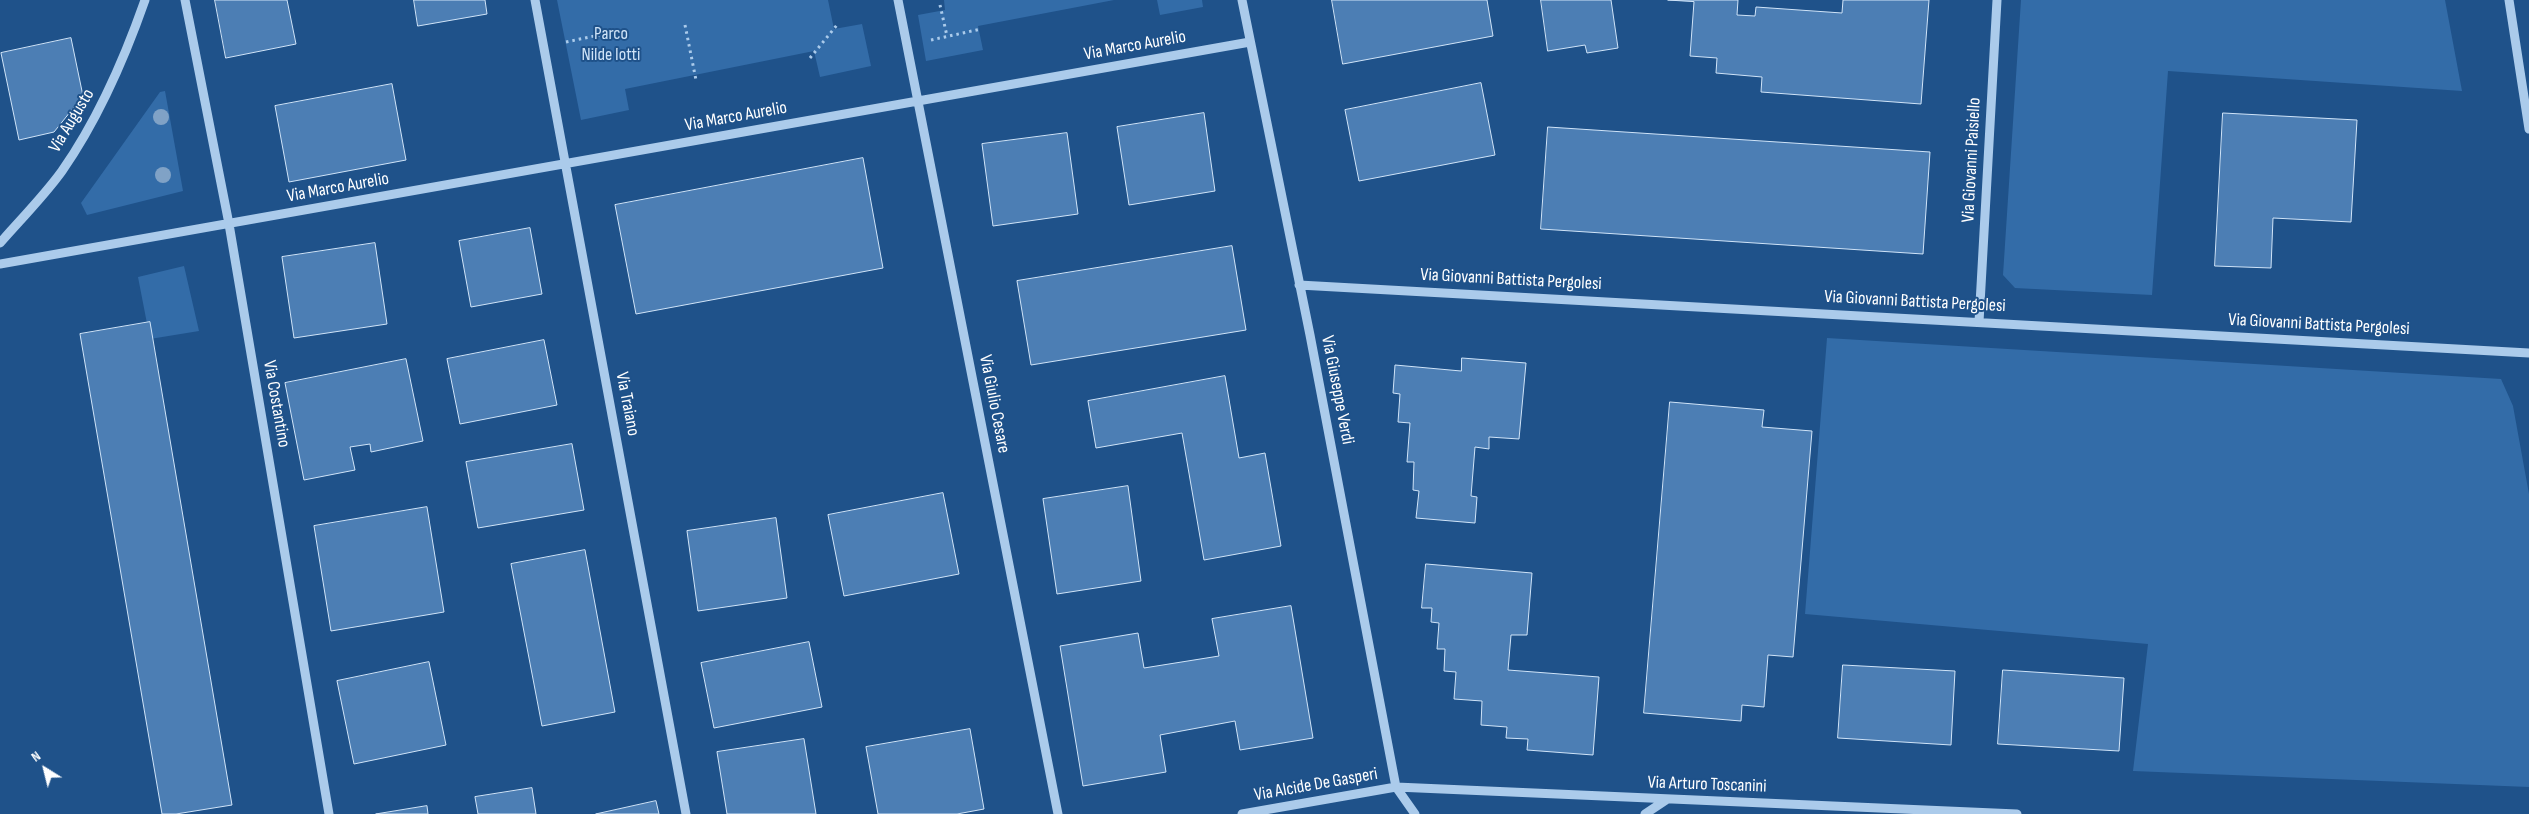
<!DOCTYPE html>
<style>
body{margin:0}
#map{position:relative;width:2529px;height:814px;overflow:hidden;background:#1f528a;font-family:"Sofia Sans Condensed",sans-serif}
canvas{display:block}
.north{position:absolute;left:20px;top:744px;width:50px;height:50px;-webkit-text-stroke:4px #1f528a;paint-order:stroke;rotate:324deg;font-size:14px;font-weight:700;line-height:20px;text-align:center;color:#fff}
.north::after{content:'';display:block;margin:auto;width:18px;height:22px;background:#fff;clip-path:polygon(50% 0,100% 100%,50% 72%,0 100%)}
</style>
<div id="map">
<canvas width="2529" height="814"></canvas>
<div class="north">N</div>
</div>
<script>
const g = document.querySelector('canvas').getContext('2d');
g.lineJoin = 'round';
function paint(path, color) { g.fillStyle = color; g.fill(path, 'evenodd'); }
function stroke(path, color, width, dash) { g.strokeStyle = color; g.lineWidth = width; g.lineCap = dash ? 'butt' : 'round'; g.setLineDash(dash || []); g.stroke(path); }
function write(font, color, halo, rows, align = 'center') {
  g.font = font + ' "Sofia Sans Condensed",sans-serif'; g.lineWidth = 4; g.setLineDash([]); g.textBaseline = 'middle'; g.strokeStyle = halo; g.fillStyle = color; for (const [text, x, y, turn = 0] of rows) {
    g.save(); g.translate(x, y); g.rotate((+turn || 0) * Math.PI / 180); g.textAlign = isNaN(turn) ? turn : align; if (halo) g.strokeText(text, 0, 0); g.fillText(text, 0, 0); g.restore();
  }
}
const green = new Path2D(`
 M557,0h271l6,29 28,-5 9,42 -51,11 -6,-26 -189,38 4,21 -48,10z
 M944,0h170l-136,26 5,24 -57,11 -8,-46 27,-5z
 M1157,0h45l1,7 -43,8z
 M2021,0h424l17,91 -294,-20 -16,224 -137,-7 -12,-13z
 M165,91l18,100 -96,24 -6,-12 79,-111z
 M184,266l15,65 -49,8 -12,-62z
 M1827,338l674,41 12,27 16,88v293l-396,-16 15,-127 -343,-30z`);
const building = new Path2D(`
 M215,0h72l9,44 -70,14z
 M414,0h71l2,14 -69,12z
 M1332,0h155l6,36 -150,28z
 M1541,0h70l7,48 -31,5 -2,-8 -37,6z
 M1668,0h70l-1,15 18,1 1,-9 86,6 1,-13h86l-8,104 -160,-12 1,-15 -46,-4 1,-15 -27,-2 4,-54z
 M71,38l12,58 -29,36 -35,8 -18,-87z
 M1481,83l14,72 -136,26 -14,-71z
 M392,84l14,76 -117,22 -14,-76z
 M1204,113l11,78 -86,14 -12,-78z
 M2223,113l134,7 -6,102 -78,-4 -2,50 -56,-2z
 M1548,127l382,25 -7,102 -382,-25z
 M1067,133l11,81 -85,12 -11,-82z
 M863,158l20,110 -247,46 -21,-109z
 M530,228l12,66 -71,13 -12,-66z
 M375,243l12,81 -93,14 -12,-81z
 M1232,246l14,84 -215,35 -14,-84z
 M150,322l82,483 -56,9h-14l-82,-480z
 M544,340l13,65 -97,19 -13,-65z
 M1462,358l64,5 -7,76 -30,-2v12l-14,-2 -4,49 6,1 -2,26 -59,-5 3,-27 -6,-1 1,-28h-7l3,-39 -12,-1 2,-28 -7,-1 2,-28 66,6z
 M406,359l17,82 -52,11 -1,-8 -20,3 5,23 -51,10 -19,-97z
 M1225,376l14,82 26,-5 16,93 -77,14 -22,-127 -86,15 -8,-47z
 M1670,402l94,8 -2,17 50,4 -19,226 -25,-2 -4,52 -22,-2 -1,16 -97,-8z
 M572,444l12,66 -106,18 -12,-66z
 M1128,486l13,95 -84,13 -14,-95z
 M943,493l16,81 -115,22 -16,-81z
 M427,507l17,105 -113,19 -17,-105z
 M776,518l11,80 -89,13 -11,-80z
 M585,550l30,162 -73,14 -31,-162z
 M1426,564l106,9 -5,62h-16l-3,35 91,7 -6,78 -66,-5 1,-11 -22,-1 1,-11 -26,-2 1,-24 -28,-2 2,-27 -12,-1 1,-22h-8l2,-26 -8,-1 1,-14h-10z
 M1291,606l22,132 -73,12 -5,-29 -75,14 6,37 -83,14 -23,-140 78,-13 6,35 75,-12 -7,-37z
 M809,642l13,65 -108,21 -13,-65z
 M429,662l17,83 -92,19 -17,-83z
 M1843,665l112,6 -4,74 -113,-7z
 M2003,670l121,8 -5,73 -121,-7z
 M970,729l14,80 -27,5h-79l-12,-67z
 M804,739l12,75h-89l-10,-62z
 M532,788l4,26h-58l-3,-17z
 M656,801l3,13h-63z
 M427,806l1,8h-52z`);
const path = new Path2D(`
 M940,5l7,31
 M685,25l11,55
 M931,40l50,-11
 M566,42l38,-8
 M810,58l27,-33`);
const minor = new Path2D(`
 M185,0l44,224 100,590
 M535,0l151,814
 M898,0l160,814
 M1242,0l68,335 86,452 19,27
 M2509,0l20,129
 M0,243c21,-24 44,-47 62,-72 37,-53 62,-111 83,-171
 M0,264l1250,-222
 M1299,285l1230,68
 M1979,322l18,-322
 M1242,814l154,-27 621,27
 M1645,814l21,-14`);
const trees = [
 [161,117],
 [163,175]
];
const parkNames = [
 ["Parco",611,34],
 ["Nilde Iotti",611,55]
];
const streetNames = [
 ["Via Marco Aurelio",1135,46,-10],
 ["Via Marco Aurelio",736,117,-10],
 ["Via Augusto",72,121,-59],
 ["Via Giovanni Paisiello",1972,160,-87],
 ["Via Marco Aurelio",338,188,-10],
 ["Via Giovanni Battista Pergolesi",1511,280,3],
 ["Via Giovanni Battista Pergolesi",1915,302,3],
 ["Via Giovanni Battista Pergolesi",2319,325,3],
 ["Via Giuseppe Verdi",1337,390,79],
 ["Via Costantino",276,404,80],
 ["Via Traiano",627,404,79],
 ["Via Giulio Cesare",994,404,79],
 ["Via Alcide De Gasperi",1316,785,-10],
 ["Via Arturo Toscanini",1707,785,2]
];
paint(green, '#336ca8');
paint(building, '#4c7eb4');
stroke(building, '#d0e4f8', 1);
stroke(path, '#abcbeb', 3, [2.5, 4]);
stroke(minor, '#abcbeb', 9);
g.fillStyle = '#80a2c6';
for (const [x, y] of trees) { g.beginPath(); g.arc(x, y, 8, 0, 2 * Math.PI); g.fill(); }
write('18px', '#d0e4f8', '#1f528a', parkNames);
write('18px', '#fff', '#1f528a', streetNames);
</script>
